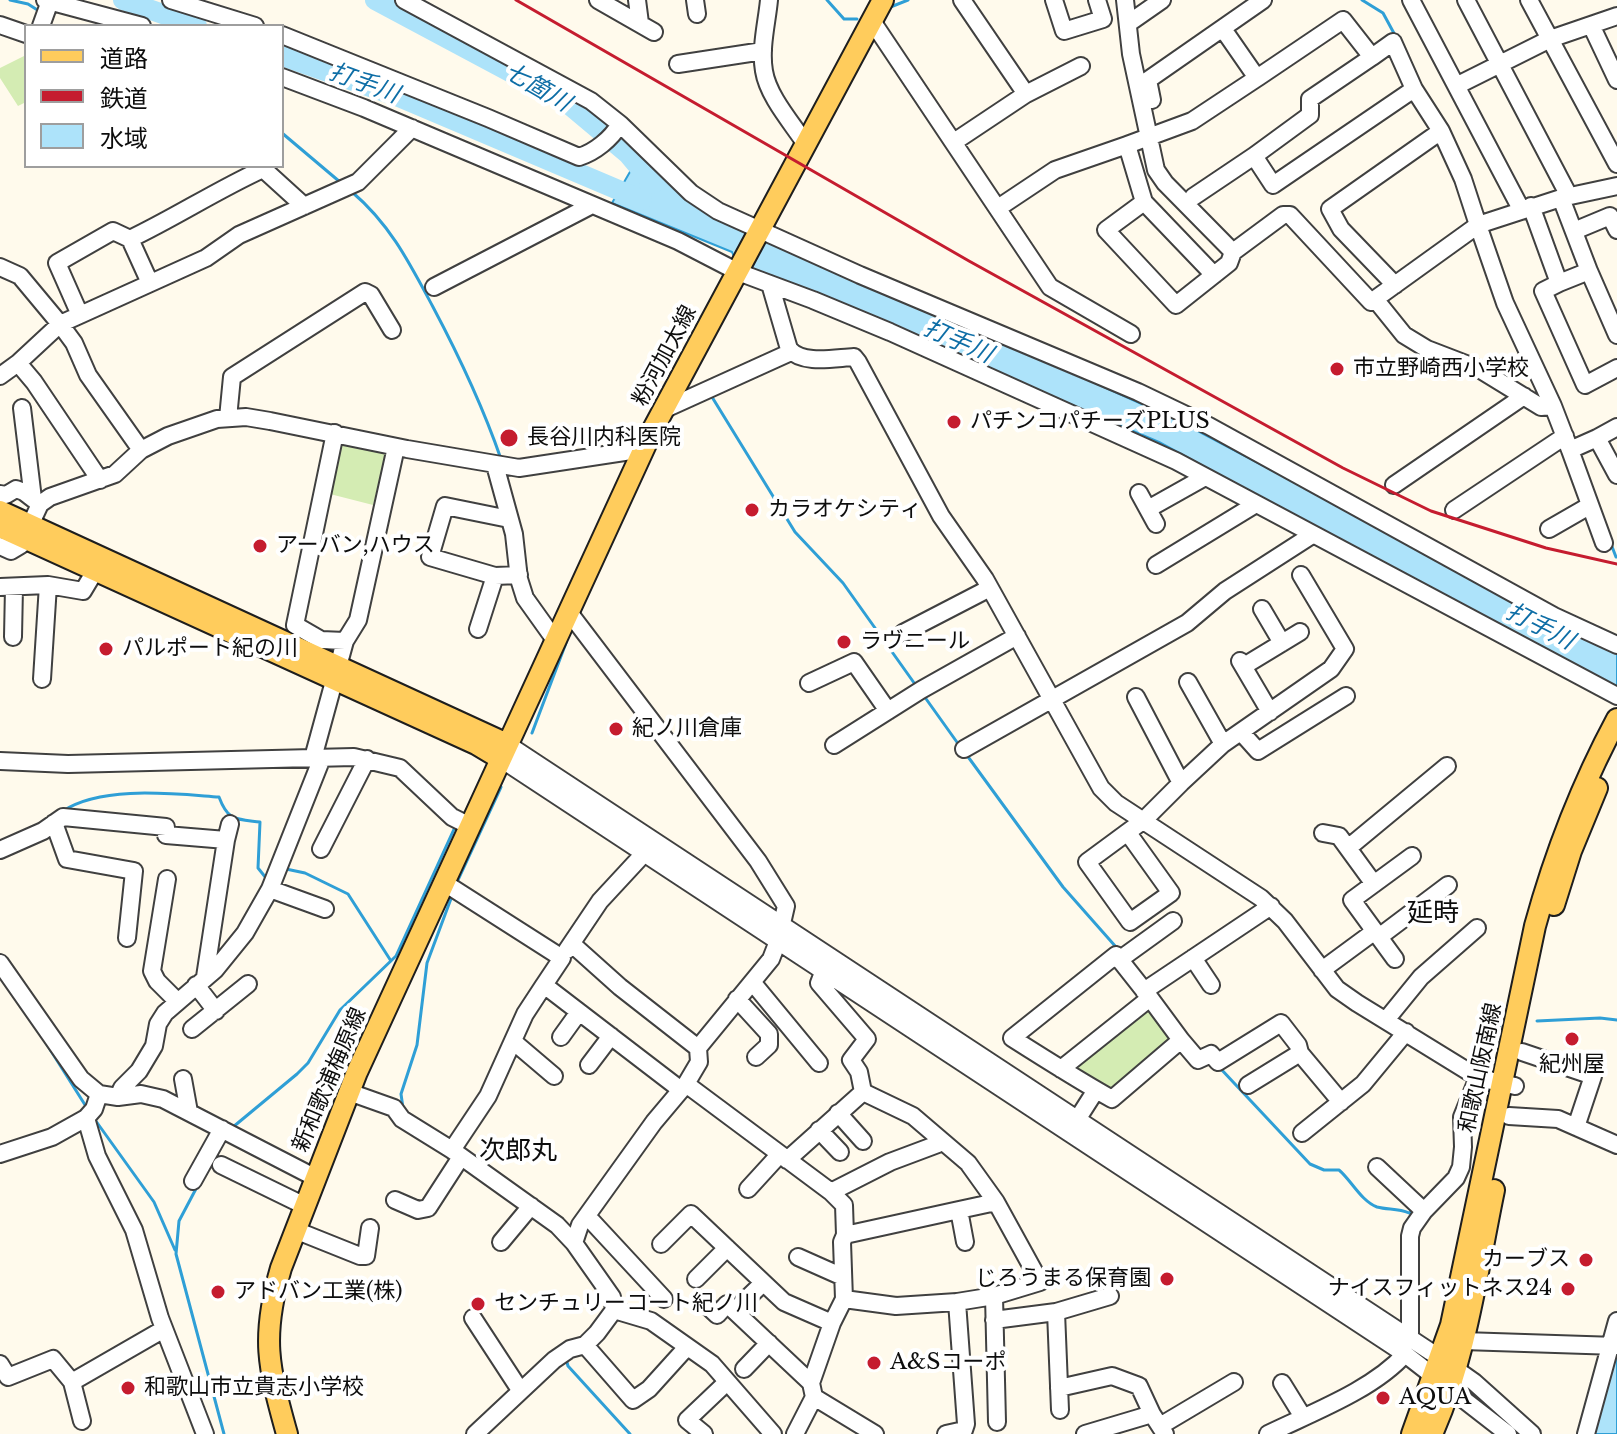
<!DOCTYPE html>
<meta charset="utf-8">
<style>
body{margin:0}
#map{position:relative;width:1617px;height:1434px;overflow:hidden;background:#fffaec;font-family:"Libre Baskerville","Noto Sans JP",serif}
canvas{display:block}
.legend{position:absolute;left:24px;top:24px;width:260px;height:144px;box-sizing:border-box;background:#fff;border:2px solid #9e9e9e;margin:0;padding:10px 14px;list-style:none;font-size:24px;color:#0d0d0d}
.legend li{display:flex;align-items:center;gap:16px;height:40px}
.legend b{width:40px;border:2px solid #9e9e9e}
</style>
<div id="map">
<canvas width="1617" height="1434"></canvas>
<ul class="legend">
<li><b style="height:10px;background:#ffcc5c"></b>道路</li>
<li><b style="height:10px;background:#c51c2f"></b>鉄道</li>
<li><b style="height:22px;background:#ade3fa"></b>水域</li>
</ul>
</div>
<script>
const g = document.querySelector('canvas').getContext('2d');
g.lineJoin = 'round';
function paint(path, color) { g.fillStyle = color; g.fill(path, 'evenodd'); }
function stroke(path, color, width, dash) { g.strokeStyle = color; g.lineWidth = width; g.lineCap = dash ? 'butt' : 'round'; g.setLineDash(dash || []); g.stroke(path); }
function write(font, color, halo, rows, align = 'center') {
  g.font = font + ' "Libre Baskerville","Noto Sans JP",serif'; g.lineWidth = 8; g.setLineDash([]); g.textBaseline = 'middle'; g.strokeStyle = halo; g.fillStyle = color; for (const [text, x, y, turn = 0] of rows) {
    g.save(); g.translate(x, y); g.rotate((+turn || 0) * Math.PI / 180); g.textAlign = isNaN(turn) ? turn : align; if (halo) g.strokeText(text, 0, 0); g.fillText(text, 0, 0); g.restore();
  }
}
const green = new Path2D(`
 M26,55v47l-8,4 -18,-28v-10z
 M342,441l44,12 -13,52 -43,-11z
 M1142,1012h10l18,25v8l-57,46 -34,-17 -2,-8z`);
const water = new Path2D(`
 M642,151l52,51 483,218 440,233v38l-458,-249 -423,-180 -4,-10 -120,-49z
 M1617,1343v91h-24z`);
const stream = new Path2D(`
 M10,0l18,4 11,7
 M827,0l17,19h13
 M1362,0l21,13 13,24
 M888,8l20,-8
 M282,133l58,49
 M352,192c38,32 58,72 81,115 26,49 50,100 68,152
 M712,397l83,135 48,51 74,104
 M1611,544l5,13
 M526,568l2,16
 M924,696l35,49
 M532,733l34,-90
 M966,754l97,133 53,60
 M63,811c39,-26 112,-17 156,-14 9,24 16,22 41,25l-2,46 8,10
 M286,869l19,4 43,21 43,67
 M457,882l44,-95
 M1537,1021l63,-3 17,2
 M46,1043l41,65
 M1220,1068l90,96 14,6h15c12,10 22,31 38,37 11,3 21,1 32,6l7,-3
 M1476,1070l10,-25 14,-20
 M403,1108l-2,-14 16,-49 10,-82 25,-67
 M93,1117l61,85 21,48
 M233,1127l64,-53 11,-11 32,-53 56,-54 59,-129
 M198,1185l-19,36 -3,33 48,180
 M566,1359l2,7 62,68`);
const river = new Path2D(`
 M123,0l74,26
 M375,0l191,102 62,52 25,30
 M282,56l117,41 243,103`);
const minor = new Path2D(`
 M45,0l97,26
 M171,0l84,26
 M404,0l187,101 29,23
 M598,0l56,32
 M637,0l3,23
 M695,0l2,14
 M769,0c-2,22 -9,48 -5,71 4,25 27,51 41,72
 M962,0l64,94 55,-28
 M1054,0l10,31 39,-12 -6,-19
 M1125,0l6,54 25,116 9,13 68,69 50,-37h7l81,87 107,-77 -15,-46 -22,-48 -111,78 11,20 54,56
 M1411,0l110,209
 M1466,0l103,196
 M1529,0l88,164
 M872,21l178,266 81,47
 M1129,23l33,-23
 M0,25l26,9
 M1591,25l26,55
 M41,26l9,-25
 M282,35l206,83 91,39c16,-5 32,-18 41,-33l71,69 27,18 142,64 278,117 71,34 345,190 63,29
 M1372,57l21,-15 21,47 27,42
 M678,64l85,-13
 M282,77l82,31 314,133 60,31 75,28 77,32 286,129 441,235
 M1458,85l92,-46 67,-23
 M1152,100l-4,-20 115,-80
 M954,142l72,-48
 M1127,145l65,-24 65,-43 -34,-49
 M1254,156l56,-41v-16l62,-42 -29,-37 -86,58
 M260,166l44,40
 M1193,197l61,-41 19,29 141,-96
 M1144,202l-38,28 70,75 53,-42 4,-11
 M1531,206l28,77 -16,8 42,94 32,-17
 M998,208l57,-38 72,-25 17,57 70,73
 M1574,231l36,-15 7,14
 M0,267l20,9 40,48 14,19 14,32 53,75
 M1589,271l28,64
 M150,283l-20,-44c46,-22 87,-49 133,-70
 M1559,283l30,-12 -28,-73
 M770,284l19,65c14,16 45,9 65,8l4,5 83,154 44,63 116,209 15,15 145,95 24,23 52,68 20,14 112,69 23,9 23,5
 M434,287l158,-82
 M1375,299l29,36 23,14 52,20 62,38 12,-1 17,44 27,-12
 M80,315l126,-57 33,-23 119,-53 54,-54
 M18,363l42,-39 20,-9 -23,-52 56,-32 17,8
 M0,376l18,-13 16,19 66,98
 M1553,406l-48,-103 -27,-78 83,-27 56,-12
 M22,408l11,91
 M663,410l128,-58
 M228,418l4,-41 133,-85 6,3 21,35
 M1617,427l-20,11 20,37
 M335,433l-40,192 26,15 24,1
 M1570,450l34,93
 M495,465l19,69 5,45 6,19 30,42
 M1394,485l130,-89
 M1139,493l17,31
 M0,494l6,1 10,-6 8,3 13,10
 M1148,509l57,-32
 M1454,510l111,-74
 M509,519l-64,-13 -15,51 65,19 24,-1
 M1549,529l40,-23
 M0,546l11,5 10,-6 19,-41 10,-7 65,-23 26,-24 27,-14 49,-17 29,-2 24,4 137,28 112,19 125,-19
 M1156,565l100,-61
 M48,585l35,6 12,-20
 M0,587l48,-2 -6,94
 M1262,609l20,34
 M568,611l190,250 28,45 -8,35 -7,18 -73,89 1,14 -13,22 -32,38 -74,103 -6,18
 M478,629l17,-53
 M903,633l87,-45
 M13,637l1,-50
 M1240,661l30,51
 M1244,666l56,-34
 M809,683l45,-21 34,49
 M1241,732l17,19 88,-55
 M507,744l933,614 34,24 58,52
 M1223,744l108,-75 14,-20 -44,-74
 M834,745l87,-55 96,-54
 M964,749l223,-126 38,-32 87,-56
 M313,758l32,-117 13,-21 38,-173
 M501,759l904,595 103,80
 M0,761l68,3 286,-7 46,11 52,49 18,9
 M1181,783l42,-39 -35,-62
 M54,823l13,36 67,12 -7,67
 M1128,833l43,60 -41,29 -43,-60 57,-42 37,-37 -45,-86
 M1323,833l16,3 35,48
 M1348,848l99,-82
 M321,849l46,-90
 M0,850l43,-19 20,-14 103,10v8l60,5 4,-16
 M167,879l-15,92 5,10 20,20
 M443,882l119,76 -18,27 137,105
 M270,889l55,20
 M1379,937l69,-52
 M572,944l48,43 78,61
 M567,950l33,-49 50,-54
 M1193,958l18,27
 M1395,959l-43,-59 60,-44
 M1119,960l54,-39
 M0,963l81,116 18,15 19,3 23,-3 22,5 153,79
 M824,970l-5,13 48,56 -16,21 8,12 4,20 50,24 55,47 28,39 -37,8
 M1322,970l53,-39
 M205,977l21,-137
 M753,983l66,80
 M196,985l20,26
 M1144,991l127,-85
 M737,999l32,35v11l-13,12
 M1386,1020l35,-43 56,-49
 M192,1029l56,-45
 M561,1037l18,-25
 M1181,1040l17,20 13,-6 7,8 63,-39 17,22 2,8 -52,32
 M514,1042l40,34
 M1522,1052l71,24 -17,51
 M1300,1053l41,49
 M589,1065l22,-29
 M1061,1069l89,-71 31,42 -69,59c-34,-19 -67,-40 -100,-61l104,-83 34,43
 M183,1079l6,33
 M686,1084l145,108 13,13 1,30 -3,7 2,57 -12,24 -21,60 3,14 -19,37
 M349,1092l45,16 8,11 50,31 105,75 17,18 38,54 2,13 -17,23 -12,12 -15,4 -16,11 -79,74
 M99,1094l-5,15 -8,9 11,38 37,74 26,88 45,116
 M118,1097l4,-9 17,-17 15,-25 4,-22 7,-11 50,-43 30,-37 25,-44 52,-131
 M838,1113l25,28
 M1509,1116l49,3 59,26
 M1073,1126l23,-36
 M819,1130l21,22
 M1302,1133l61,-49 43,-52
 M452,1150l36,-54 37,-82 19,-29
 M0,1154l52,-17 34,-19
 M787,1160l76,-68
 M221,1165l84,41
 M1377,1167l47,44 32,-33 5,-11 2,-20 -1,-30 17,-42
 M193,1181l29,-52
 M748,1189l32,-35
 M831,1192l59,-30 48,-18
 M395,1200l23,10 10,-2 33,-51
 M587,1216l77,83
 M295,1230l65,26h6l4,-28
 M845,1235l114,-25 6,32
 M501,1242l30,-36
 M661,1244l30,-30 93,88 48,21
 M798,1257l45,20
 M696,1279l31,-31
 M994,1296l3,126
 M700,1299l17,16 10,-11 84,79
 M844,1299l52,7 61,-4 9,122 -2,6 -18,4
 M957,1302l37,-6 46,-14 -44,-80
 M614,1310l37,11 61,43 61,70
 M735,1310l28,-27
 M1056,1312l4,98
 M473,1318l47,72
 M994,1320l62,-8 54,-16
 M1410,1339v-103l2,-8 12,-17
 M1463,1341l154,5
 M585,1345l48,55 16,-11 38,-42
 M0,1364l8,13 45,-18 19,23 92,-53
 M744,1369l25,-26
 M72,1382l10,39
 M1282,1383l21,34
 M1059,1388l53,-12 27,10 13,28
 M814,1397l61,37
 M1160,1426l74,-44
 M704,1434l-17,-14 40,-38
 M1085,1434l67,-20 13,20
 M1268,1434c43,-21 105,-44 137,-80
 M1586,1434l31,-113`);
const major = new Path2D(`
 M0,511l507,233
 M0,527l476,217 25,15
 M1554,905l17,-54 26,-63
 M287,1434c-19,-68 -26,-97 -6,-166l76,-196 295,-641 231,-431
 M1412,1434l39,-109 84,-399c20,-73 46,-140 82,-207
 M1432,1434c34,-76 45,-162 62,-244`);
const rail = new Path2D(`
 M516,0l453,261 374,207 88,43 115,37 71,16`);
const markers = [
 [1337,369,8,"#c51c2f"],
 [954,422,8,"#c51c2f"],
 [509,438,10,"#c51c2f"],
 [752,510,8,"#c51c2f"],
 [260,546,8,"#c51c2f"],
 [844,642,8,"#c51c2f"],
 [106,649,8,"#c51c2f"],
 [616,729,8,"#c51c2f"],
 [1572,1039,8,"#c51c2f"],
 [1586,1260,8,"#c51c2f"],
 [1167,1279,8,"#c51c2f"],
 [1568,1289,8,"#c51c2f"],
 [218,1292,8,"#c51c2f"],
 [478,1304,8,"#c51c2f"],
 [874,1363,8,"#c51c2f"],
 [128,1388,8,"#c51c2f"],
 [1383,1398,8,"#c51c2f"]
];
const streetNames = [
 ["粉河加太線",665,356,-62],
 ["和歌山阪南線",1481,1068,-78],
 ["新和歌浦梅原線",330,1080,-67]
];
const poiNames = [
 ["市立野崎西小学校",1353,369],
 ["パチンコパチーズPLUS",970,422],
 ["長谷川内科医院",527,438],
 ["カラオケシティ",768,510],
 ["アーバン,ハウス",276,546],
 ["ラヴニール",860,642],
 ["パルポート紀の川",122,649],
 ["紀ノ川倉庫",632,729],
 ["紀州屋",1572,1065,"center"],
 ["カーブス",1570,1260,"right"],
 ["じろうまる保育園",1151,1279,"right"],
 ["ナイスフィットネス24",1552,1289,"right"],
 ["アドバン工業(株)",234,1292],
 ["センチュリーコート紀ノ川",494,1304],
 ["A&Sコーポ",890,1363],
 ["和歌山市立貴志小学校",144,1388],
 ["AQUA",1399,1398]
];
const waterNames = [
 ["打手川",364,84,20],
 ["七箇川",537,88,30],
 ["打手川",958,342,24],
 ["打手川",1540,627,27]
];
const quarterNames = [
 ["延時",1433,914],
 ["次郎丸",518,1152]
];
paint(green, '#d4ecb3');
paint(water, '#ade3fa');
stroke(water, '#2f9fd6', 2);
stroke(stream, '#2f9fd6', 3);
stroke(river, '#ade3fa', 20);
stroke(minor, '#404040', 20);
stroke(major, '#1e1e1e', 24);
stroke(minor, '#fff', 16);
stroke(major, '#ffcc5c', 20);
stroke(rail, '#c51c2f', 3);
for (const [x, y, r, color] of markers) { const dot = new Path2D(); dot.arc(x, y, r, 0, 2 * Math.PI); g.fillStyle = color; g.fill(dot); stroke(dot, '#fff', 3); }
write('22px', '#0d0d0d', '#fff', streetNames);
write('22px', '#0d0d0d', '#fff', poiNames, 'left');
write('italic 24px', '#0e6ea6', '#fff', waterNames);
write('26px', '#0d0d0d', '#fff', quarterNames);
</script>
